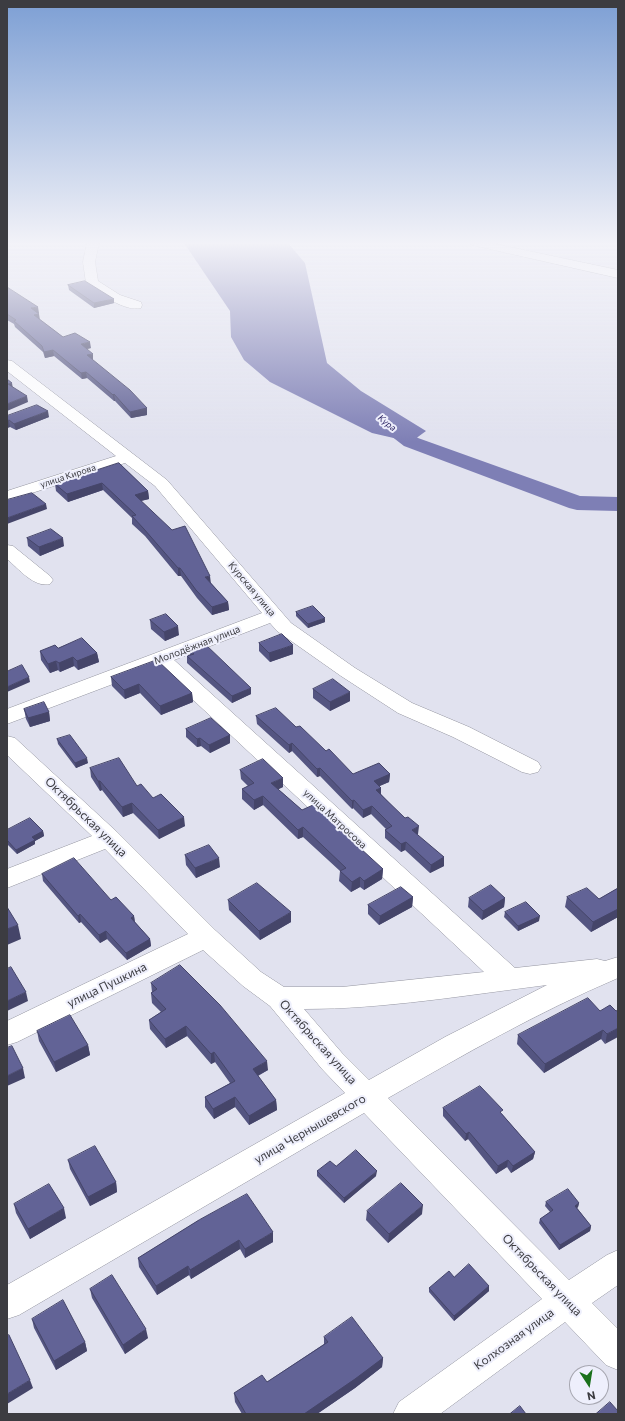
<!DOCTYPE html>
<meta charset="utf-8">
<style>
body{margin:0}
#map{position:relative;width:625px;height:1421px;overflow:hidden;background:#e1e2ef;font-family:Commissioner,sans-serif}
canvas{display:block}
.frame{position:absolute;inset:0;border:8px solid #3c3c41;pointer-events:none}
.north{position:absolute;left:569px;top:1365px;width:40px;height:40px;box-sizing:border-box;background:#eeeffc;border:1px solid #a7a7b1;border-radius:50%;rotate:168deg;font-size:11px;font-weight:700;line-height:16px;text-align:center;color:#3c3c41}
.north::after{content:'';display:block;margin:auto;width:14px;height:18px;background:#1b711c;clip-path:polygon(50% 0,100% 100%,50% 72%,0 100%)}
</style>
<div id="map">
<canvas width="625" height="1421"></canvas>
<div class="frame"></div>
<div class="north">N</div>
</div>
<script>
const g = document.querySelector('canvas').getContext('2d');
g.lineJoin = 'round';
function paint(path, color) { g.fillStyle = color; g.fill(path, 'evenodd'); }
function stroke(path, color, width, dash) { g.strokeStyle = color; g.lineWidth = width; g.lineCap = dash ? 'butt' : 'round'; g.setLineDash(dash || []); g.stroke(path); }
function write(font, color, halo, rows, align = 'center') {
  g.font = font + ' Commissioner,sans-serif'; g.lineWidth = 4; g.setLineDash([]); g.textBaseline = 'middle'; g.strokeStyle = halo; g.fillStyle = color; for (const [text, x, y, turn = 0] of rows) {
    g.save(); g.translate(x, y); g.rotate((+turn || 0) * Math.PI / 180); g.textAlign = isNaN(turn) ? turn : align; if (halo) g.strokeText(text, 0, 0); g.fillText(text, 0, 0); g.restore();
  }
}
const water = new Path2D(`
 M184,243h104l17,20 22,100 34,28 65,40 -15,11 -39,-9 -102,-51 -26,-22 -13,-23 -1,-26z`);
const river = new Path2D(`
 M380,412l7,2 31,24 162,58 38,1v14l-41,-1 -8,-2 -165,-62 -31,-24 -3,-4 3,-4z`);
const minor = new Path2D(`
 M87,243h12l-4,19 3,19 22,14 21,7 1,3 -1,3c-16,4 -40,-14 -53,-22l-2,-3 -3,-21z
 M470,243h21l127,27v8l-142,-32 -4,-1z
 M7,360l5,1 155,119 124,143 64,45 57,35 57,24 69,35 3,5 -3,5 -8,2 -8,-2 -69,-35 -55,-24 -57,-37 -64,-45 -7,-8 -96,37 341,308 82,-9 8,2 13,-4v21c-80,34 -155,77 -230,120l181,182 38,-25 11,-5v35l-26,18 26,26v41l-12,-5 -41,-43 -125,92h-47l6,-12 143,-103 -178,-186 -345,202 -12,4v-34l338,-192 -23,-24 -52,-63 -27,-20 -40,-36 -186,92 -10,3v-24l181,-87 -83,-85 -98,39v-19l85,-33 -85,-81v-19l8,2 102,94 98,98 46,42 23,15h58l142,-15 -326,-305 -151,57v-15l255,-96 -107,-127 -30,-23 -118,38v-10l109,-35 -109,-85zM547,985l-102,52 -76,43 -27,-27 -38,-44c81,0 162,-14 243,-24z
 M7,545l6,1 37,30 3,4 -3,4c-16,4 -31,-15 -43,-25z`);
const wall = new Path2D(`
 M68,285l46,18 -20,5 -25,-18z
 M7,287l32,26h-2l2,1v5l24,18 28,11 -4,1 6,11 54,48v7l-16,3 -16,-17h-1l-27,-23 -5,1 -28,-23 -9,2 -2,-6 -28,-25 -1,-3 -7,-4z
 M7,416l42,1 -33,13 -6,-3 -3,1z
 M119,463l29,28 1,8 -8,2 70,82 17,19 1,8 -17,5 -15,-17 -16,-22h-3l-33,-40 -13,-12v-6l-29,-28 -35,12 -12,-11 -1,-7z
 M27,538l37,8 -24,10 -12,-10z
 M296,612l29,10 -17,6 -12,-12z
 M150,620l29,15 -14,6 -14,-12z
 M259,643l34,11 -23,8 -11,-11z
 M58,648l39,5 2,9 -21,8 -4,-4 -14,6 -2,-2 -8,3 -9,-13 -1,-9z
 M190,650l61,44 -19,9 -45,-40v-7l3,-1z
 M111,677l81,16 1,9 -32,13 -21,-22 -15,6 -13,-13z
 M313,689l37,12 -20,10 -17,-13z
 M24,709l25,3 1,9 -20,6 -4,-8z
 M256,716l40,11 30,24 27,23h37l-1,8 -10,4 2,2v6l37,40 -1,1 27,22v9l-14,7 -25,-23 -4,2 -16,-14v-8l1,-1 -15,-15 -8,4 -10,-10 -1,1 -32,-33 -3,1 -25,-26 -3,2 -32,-29z
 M186,729l44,6v8l-20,10 -9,-7 -4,1 -11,-10z
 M57,739l31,24 -12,5 -18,-24z
 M90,768l47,18 16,12 32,28 -26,13 -26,-26 -10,4 -21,-27 -2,1 -9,-14z
 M240,770l43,17 -5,2 24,21 81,59 -1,10 -18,11 -4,-3 -9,5 -12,-11 1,-10 -37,-34 -5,2 -35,-34 -9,5 -12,-11v-10l6,-3 -7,-7z
 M7,830l36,1 1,5 -9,5v3l-18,10 -10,-10z
 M185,855l35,12 -24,11 -10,-13z
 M42,874l69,26 23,16 1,6 15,17 1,7 -24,14 -20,-21 -7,4 -19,-21 -2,1 -36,-42z
 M618,888v29l-27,15 -26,-25 2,-10 32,2z
 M413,897l-1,10 -33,18 -11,-11v-9z
 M469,898h36l-1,9 -22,13 -14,-13z
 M228,900l63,22 -31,18 -31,-30z
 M505,912l34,9 -21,10 -14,-14z
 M151,983l117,87 -10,6 18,24 1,10 -28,15 -14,-18 -21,12 -9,-12v-10l25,-14 -15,-21 -4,2 -24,-28 -21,12 -16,-19 -1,-9 12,-8 -9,-9 -1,-10 1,-1z
 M616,1011l-11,33 -4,-5 -57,34 -27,-29 1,-9z
 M37,1031l51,14 2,10 -34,17 -17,-31z
 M443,1108l59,6 33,38 -2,7 -22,14 -4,-6 -11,7 -28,-35 -3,2 -22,-25z
 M68,1160l48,22 1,10 -27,14 -20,-37z
 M336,1166l40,10 -32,27 -27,-27v-5z
 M546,1202l33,1 -1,4 -1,1 14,18 -1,5 -31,19 -20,-27 1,-4 10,-7 -5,-6z
 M14,1204l52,14 -36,21 -14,-26z
 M367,1211l55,3 -34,29 -22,-23z
 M199,1220l74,22 -28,16 -5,-9 -49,30 -2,-4 -32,20 -18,-28 -1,-9z
 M454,1277l35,9v5l-35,30 -25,-29v-4z
 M90,1289l58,49 -23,16 -33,-56z
 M32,1319l53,23 2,9 -31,19 -22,-42z
 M324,1337l59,21 -1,9 -27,21 -38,26h-75l-7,-12 -1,-9 33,-11 57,-38z`);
const shadedWall = new Path2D(`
 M114,299v4l-20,5v-5z
 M38,307l1,6 -7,1 -1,-6z
 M39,314l1,6 -6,-5z
 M90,342l1,6 -9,2 -1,-6z
 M53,350l1,6 -9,2 -1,-6z
 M93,354v6l-6,-5z
 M86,372l1,6 -5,1 -1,-6z
 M12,383l1,6 -5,-5z
 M114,394l1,7h-1l-1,-6z
 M27,396l1,6 -21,9v-7z
 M147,408v7l-16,3 -1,-6z
 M48,411l1,6 -33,13 -2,-6z
 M9,420l1,7 -3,1v-7z
 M102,483l1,7 -35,12 -1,-8z
 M148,491l1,8 -13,3 -1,-7z
 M46,504l1,5 -40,15v-6z
 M63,538l1,8 -24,10 -1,-9z
 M178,568h2l1,8h-3z
 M210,576l1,8 -6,-7z
 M228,602l1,8 -17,5v-8z
 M325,618v4l-17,6v-4z
 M178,626l1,9 -14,6 -1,-9z
 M293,645v9l-23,8 -1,-9z
 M97,653l2,9 -21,8 -1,-9z
 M73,657l1,9 -14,6 -1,-9z
 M56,661l2,9 -8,3 -2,-9z
 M29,677l1,5 -23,10v-5z
 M139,684l1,9 -15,6 -1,-9z
 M251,688v6l-19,9v-7z
 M350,692v9l-20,10v-9z
 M192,693l1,9 -32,13 -1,-9z
 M49,712l1,9 -20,6 -2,-9z
 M230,735v8l-20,10 -1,-8z
 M200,738l1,8 -4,1v-8z
 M292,743v8l-3,2v-8z
 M87,758l1,5 -12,5 -1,-5z
 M320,768v8l-3,1v-8z
 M390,774l-1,8 -16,7 1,-8z
 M283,778v9l-12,6v-10z
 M98,781h2l2,9 -2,1z
 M381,788v8l-5,-6z
 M263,796v9l-9,5v-10z
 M354,800l-1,8 -1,1v-8z
 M132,803l1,10 -10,4 -1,-10z
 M372,806l-1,8 -8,4v-8z
 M184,817l1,9 -26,13 -1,-9z
 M419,826l-1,8 -7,4 1,-8z
 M303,827v10l-5,2v-9z
 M43,831l1,5 -9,5v3l-18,10 -1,-4 16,-13z
 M406,842l-1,8 -4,2v-8z
 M444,857v9l-14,7 1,-8z
 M219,858l1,9 -24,11 -1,-10z
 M383,869l-1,10 -18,11v-9z
 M360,877v10l-9,5 1,-10z
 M413,897l-1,10 -33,18 1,-9z
 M505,898l-1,9 -22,13 1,-9z
 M618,909v8l-27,15 2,-10z
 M291,912v10l-31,18 -1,-9z
 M80,914l1,8 -2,1 -1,-7z
 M134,916l1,8 -4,-6z
 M540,916l-1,5 -21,10v-5z
 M18,925l3,14 -14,6v-16z
 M106,931l1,8 -7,4 -1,-8z
 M150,939l1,7 -24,14 -1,-7z
 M26,992l2,9 -21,10v-10z
 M186,1026l1,10 -21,12 -1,-9z
 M618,1028v9l-13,7 2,-10z
 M603,1030l-2,9 -57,34 1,-9z
 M88,1045l2,10 -34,17 -2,-10z
 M214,1052l1,10 -4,2v-10z
 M267,1061l1,9 -15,8v-9z
 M23,1068l2,10 -18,8v-10z
 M235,1097v10l-21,12 -1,-10z
 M276,1100l1,10 -28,15v-9z
 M469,1132l-1,7 -3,2 1,-7z
 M535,1152l-2,7 -22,14 2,-7z
 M508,1160l-1,7 -11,7 2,-8z
 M377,1171l-1,5 -32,27v-5z
 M116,1182l1,10 -27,14 -2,-9z
 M579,1203l-1,4 -4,4 1,-5z
 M423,1205l-1,9 -34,29 1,-9z
 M64,1208l2,10 -36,21 -2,-10z
 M591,1226l-1,5 -31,19 1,-5z
 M273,1232v10l-28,16v-9z
 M239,1240l1,9 -49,30 -1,-9z
 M188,1266l1,9 -32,20 -1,-9z
 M489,1286v5l-35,30v-5z
 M146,1329l2,9 -23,16 -2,-9z
 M85,1342l2,9 -31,19 -2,-9z
 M383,1358l-1,9 -27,21 -38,26h-13z
 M30,1380l3,8 -26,16v-10z`);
const building = new Path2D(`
 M85,281l29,18 -20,4 -26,-18z
 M7,287l31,20 -7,1 8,6 -5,1 29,22 12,-4 15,9 -9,2 12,10 -6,1 43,35 17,18 -17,4 -16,-18 -1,1 -27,-23 -5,1 -28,-23 -9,2 -2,-6 -28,-25 2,-1 -9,-6z
 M7,379l5,4 -4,1 19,12 -20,8z
 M37,405l11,6 -34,13 -5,-4 -2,1v-5z
 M119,463l29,28 -13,4 37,35 13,-4 25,50 -5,1 23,25 -16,5 -16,-17 -16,-22h-2l-34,-39 -12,-13 4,-1 -34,-32 -35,11 -12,-10z
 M32,493l14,11 -39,14v-18z
 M51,529l12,9 -24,9 -12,-9z
 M313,606l12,12 -17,6 -12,-12z
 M166,614l12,12 -14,6 -14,-12z
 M282,634l11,11 -24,8 -10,-10z
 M82,638l15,15 -20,8 -4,-4 -14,6 -3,-2 -8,3 -8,-13 15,-6 3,3z
 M205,644l46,44 -19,8 -45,-40 7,-2 -4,-4z
 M157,660l35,33 -32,13 -21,-22 -15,6 -13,-13z
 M22,665l7,12 -22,10v-15l1,-1z
 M333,679l17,13 -20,10 -17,-13z
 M44,702l5,10 -21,6 -4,-9z
 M276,708l20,19 4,-1 26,25 3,-2 24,25 26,-11 11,11 -16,7 7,7 -5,2 29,28 3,-1 11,9 -7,4 32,27 -13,8 -25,-23 -5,2 -16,-14 7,-4 -20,-20 -9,4 -9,-10 -2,1 -32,-33 -3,1 -25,-26 -3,2 -33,-29z
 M211,718l19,17 -21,10 -9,-7 -3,1 -11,-10z
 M70,735l17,23 -12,5 -18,-24z
 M119,758l18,28 4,-2 12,14 8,-4 23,23 -26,13 -26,-27 -10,4 -22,-26h-2l-8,-13z
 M263,759l20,19 -12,5 31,27 11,-5 70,64 -19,12 -4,-4 -8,5 -12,-11 6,-3 -43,-41 -5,3 -35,-34 -9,4 -12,-11 12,-6 -14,-13z
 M30,818l13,13 -11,6 3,3 -19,10 -9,-10v-10z
 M209,845l10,13 -24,10 -10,-13z
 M74,858l37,42 5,-3 18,19 -3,2 19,21 -24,14 -20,-22 -7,4 -19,-21 -2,2 -36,-42z
 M257,883l34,29 -32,19 -31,-31z
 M491,885l14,13 -22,13 -14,-13z
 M401,887l12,10 -33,19 -12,-11z
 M587,888l12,11 19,-11v21l-25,13 -26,-25z
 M526,902l14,14 -22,10 -13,-14z
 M7,907l11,18 -11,4z
 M180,965l40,40 47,56 -14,8 23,31 -27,16 -14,-19 -22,12 -8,-12 30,-16 -21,-29 -3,2 -25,-28 -21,13 -16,-19 17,-11 -15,-16 6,-4 -6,-6z
 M11,967l15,25 -19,9v-32z
 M588,998l12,13 10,-6 6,6 2,-1v18l-11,6 -4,-4 -58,34 -27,-29z
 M70,1015l18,30 -34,17 -17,-31z
 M12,1046l11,22 -16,8v-28z
 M480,1086l23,24 -3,2 35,40 -22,14 -5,-6 -10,6 -29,-34 -3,2 -23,-26z
 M95,1146l21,36 -28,15 -20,-37z
 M356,1150l21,21 -33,27 -27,-27 13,-10 6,5z
 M401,1183l22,22 -34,29 -22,-23z
 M49,1184l15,24 -36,21 -14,-25z
 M568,1189l11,14 -4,3 16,20 -31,19 -20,-26 13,-9 -7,-8z
 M247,1194l26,38 -28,17 -6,-9 -49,30 -2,-4 -32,20 -18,-28 61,-38z
 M469,1264l20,22 -35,30 -25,-28 20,-17 5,6z
 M112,1275l34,54 -23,16 -33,-56z
 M63,1300l22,42 -31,19 -22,-42z
 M352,1317l31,41 -28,21 -51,35h-58l-12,-21 28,-18 5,7 61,-40 -4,-5z
 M9,1335l21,45 -23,14v-58z
 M610,1402l8,9v3h-22z
 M520,1406l6,8h-16z`);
const farWaternames = [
 ["Кура",387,423,38]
];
const farStreetnames = [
 ["улица Кирова",68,476,-18]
];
const streetNames = [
 ["Курская улица",252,589,50],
 ["Молодёжная улица",197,645,-21],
 ["улица Матросова",335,819,43]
];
const nearStreetnames = [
 ["Октябрьская улица",86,817,44],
 ["улица Пушкина",107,985,-26],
 ["Октябрьская улица",318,1042,48],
 ["улица Чернышевского",310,1129,-30],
 ["Октябрьская улица",542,1275,46],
 ["Колхозная улица",514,1339,-36]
];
paint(water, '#7e7fb5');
paint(river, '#7e7fb5');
stroke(minor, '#93949f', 1);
paint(minor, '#fff');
paint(wall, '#545581');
paint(shadedWall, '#454569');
paint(building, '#626396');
stroke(building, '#454569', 1);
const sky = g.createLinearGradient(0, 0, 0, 442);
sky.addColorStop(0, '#7d9fd4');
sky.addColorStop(0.55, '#f2f2f8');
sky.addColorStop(1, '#f2f2f800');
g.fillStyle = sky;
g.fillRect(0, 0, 625, 442);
write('italic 9px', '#251d5e', '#eeeffc', farWaternames);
write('9px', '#3c3c41', '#eeeffc', farStreetnames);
write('10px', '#3c3c41', '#eeeffc', streetNames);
write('12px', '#3c3c41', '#eeeffc', nearStreetnames);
</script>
